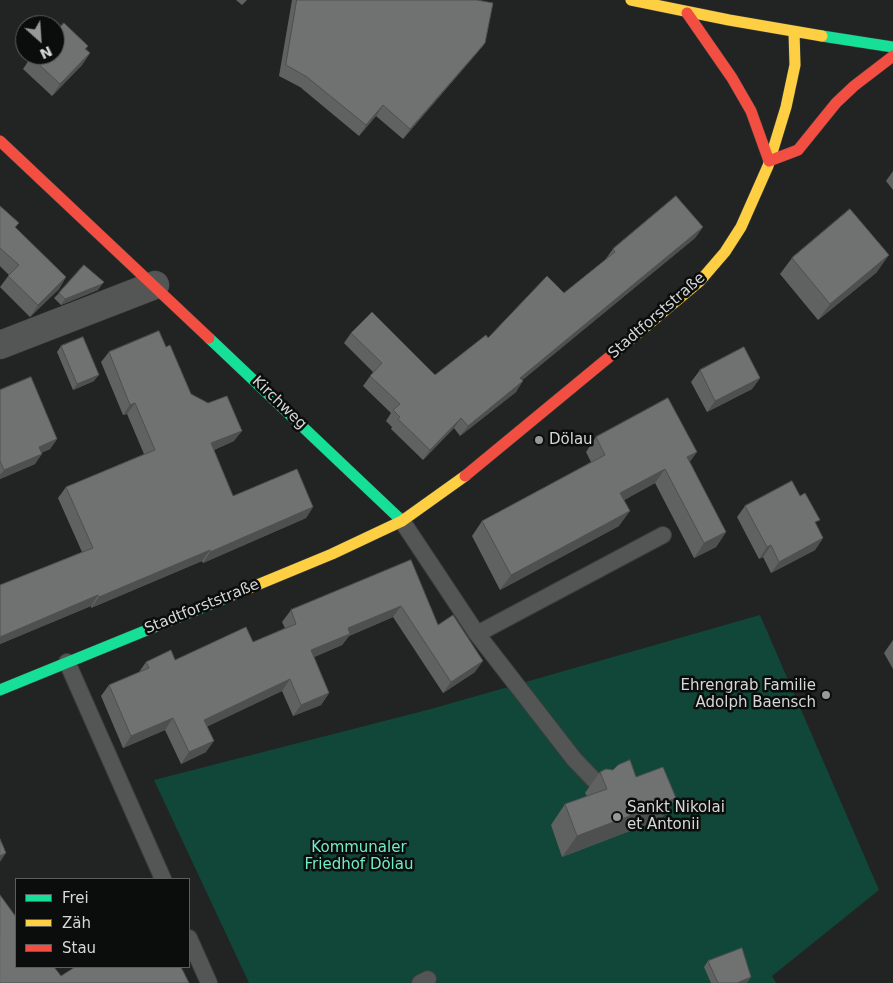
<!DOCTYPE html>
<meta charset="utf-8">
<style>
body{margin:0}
#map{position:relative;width:893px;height:983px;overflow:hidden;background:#212423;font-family:"DejaVu Sans",sans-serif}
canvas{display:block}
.legend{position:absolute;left:15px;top:878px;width:175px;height:90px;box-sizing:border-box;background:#0b0d0c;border:1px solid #5c5e5d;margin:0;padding:6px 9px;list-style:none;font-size:15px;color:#d5d8d6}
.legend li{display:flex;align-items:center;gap:10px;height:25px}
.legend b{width:25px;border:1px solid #5c5e5d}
.north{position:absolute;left:15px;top:15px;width:50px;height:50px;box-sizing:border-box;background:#0b0d0c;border:1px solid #5c5e5d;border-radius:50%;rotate:154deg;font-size:14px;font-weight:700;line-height:20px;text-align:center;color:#d5d8d6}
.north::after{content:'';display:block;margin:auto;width:18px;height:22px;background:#969997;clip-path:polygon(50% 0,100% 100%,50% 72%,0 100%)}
</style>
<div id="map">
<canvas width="893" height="983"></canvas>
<ul class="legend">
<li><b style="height:6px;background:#16e098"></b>Frei</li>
<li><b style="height:6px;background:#ffcf43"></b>Zäh</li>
<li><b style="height:6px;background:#f24e42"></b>Stau</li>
</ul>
<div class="north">N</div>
</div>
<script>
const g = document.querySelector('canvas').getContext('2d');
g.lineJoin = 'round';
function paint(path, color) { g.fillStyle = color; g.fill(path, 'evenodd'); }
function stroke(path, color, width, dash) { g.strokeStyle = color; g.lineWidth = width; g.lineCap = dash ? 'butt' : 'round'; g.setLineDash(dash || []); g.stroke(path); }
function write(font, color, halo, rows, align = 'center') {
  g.font = font + ' "DejaVu Sans",sans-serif'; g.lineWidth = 5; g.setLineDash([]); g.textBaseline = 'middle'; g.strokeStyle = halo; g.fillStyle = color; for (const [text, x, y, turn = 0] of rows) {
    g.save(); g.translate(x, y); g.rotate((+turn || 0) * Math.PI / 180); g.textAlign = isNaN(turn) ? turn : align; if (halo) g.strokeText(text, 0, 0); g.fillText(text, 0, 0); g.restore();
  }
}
const green = new Path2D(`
 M760,615l119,275 -107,86 4,7h-527l-95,-203 277,-71z`);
const lane = new Path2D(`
 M402,521l75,113 186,-99
 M477,634l97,125 21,22
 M67,662l96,217
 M189,938l20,45
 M420,983l8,-4`);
const street = new Path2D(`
 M0,345l155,-60`);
const fast = new Path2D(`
 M822,36l71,11
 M209,338l193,183
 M0,690l228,-93`);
const slow = new Path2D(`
 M631,0l98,20 93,16
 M625,344l75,-63 25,-29 16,-25 27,-61 18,-59 9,-42 -1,-33
 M228,597l104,-43 70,-33 63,-45`);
const jam = new Path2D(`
 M687,13l45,65 19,33 18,50
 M0,141l209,197
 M769,161l29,-11 38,-47 18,-17 39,-30
 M465,476l160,-132`);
const wall = new Path2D(`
 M236,0h11l-5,5z
 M292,0h185l8,43 -8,10 -74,86 -27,-23 -17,20 -59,-49 -21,-11z
 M88,46l-2,3 4,4 -8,12 -30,31 -29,-27 8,-12z
 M893,171v19l-7,-9z
 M0,206l19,17 -4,5 51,49 -7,12 -29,28 -30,-30 9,-12 -9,-9z
 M703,227l-8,11 -173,142 -6,12 -56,44 -6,-8 -31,32 -32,-31 1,-2 -6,-6 5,-8 -28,-27 10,-14 -29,-29 7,-10 84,42 53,-37 76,-45 41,-33 8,-11z
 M792,258l85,14 -59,48 -38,-46z
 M98,290l-37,15 -7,-7 5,-5z
 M61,346l33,35 -21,9 -16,-38z
 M166,347l25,47 43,47 -20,9 19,46 80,11 -7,11 -103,45 -1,-2 -111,47v-2l-91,38v-59l82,-33 -24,-54 8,-11 78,-33 -17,-40 -4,1 -22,-53 8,-10z
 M700,370l60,8 -8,11 -45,23 -16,-30z
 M0,390l57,49 -7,10 -9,4 -6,11 -35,15z
 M596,437l94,25 36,70 -10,15 -22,11 -39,-75 -31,17 -5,26 -119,64 -28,-54 10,-15 109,-59 -5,-10z
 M745,506l71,19 7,13 -8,12 -44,23 -8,-16 -4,2 -22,-42z
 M411,560l27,65 37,47 -32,21 -50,-76 -44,19 -7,9 -28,12 15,36 -8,12 -28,11 -11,-25 -75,35 -1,26 -25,12 -16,-34 -42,18 -22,-52 8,-11 30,-13 7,-10 29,-2 78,-18 32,-14 -3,-6 9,-12z
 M893,640v29l-9,-16z
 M600,772l36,5 40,21 -15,21 -99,38 -11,-32 14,-21 22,-8 -2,-3z
 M708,961l39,22h-36l-7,-16z`);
const shadedWall = new Path2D(`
 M485,43l-8,10 -74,86 7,-10z
 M90,53l-8,12 -30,31 8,-12z
 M383,105l-7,11 -17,20 7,-11z
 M703,227l-8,11 -182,150 7,-10z
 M889,255l-12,17 -59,48 12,-16z
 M66,277l-7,12 -29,28 8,-12z
 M104,282l-6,8 -37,15 4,-6z
 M99,375l-5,6 -21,9 4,-6z
 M760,378l-8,11 -45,23 8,-11z
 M523,381l-7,11 -56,44 8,-10z
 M135,403l-8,11 -4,1 7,-10z
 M461,418l-7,10 -31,32 7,-10z
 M242,431l-8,10 -30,13 7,-11z
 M57,439l-7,10 -18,8 7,-10z
 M697,452l-10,14v-9z
 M42,454l-7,10 -35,15v-4l4,-5z
 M665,469l-10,14 -45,25 10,-15z
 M313,507l-7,11 -103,45 7,-11z
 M630,511l-11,15 -119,64 11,-15z
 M726,532l-10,15 -22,11 10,-15z
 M823,538l-8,12 -44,23 8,-11z
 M771,545l-8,12 -4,2 8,-12z
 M210,550l-8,11 -111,47 8,-11z
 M98,595l-7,11 -91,38v-7z
 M401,606l-8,11 -44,19 -7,9 -39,17 8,-12 37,-22z
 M483,661l-8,11 -32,21 8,-11z
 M290,679l-8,12 -86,41 8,-12z
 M329,693l-8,12 -28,11 8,-11z
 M173,718l-8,12 -42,18 8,-12z
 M214,741l-8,11 -25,12 8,-12z
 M676,798l-15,21 -99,38 15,-21z
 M6,853l-6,9v-6z
 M751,977l-4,6h-10z`);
const building = new Path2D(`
 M297,0h180l16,3 -8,40 -75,86 -27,-24 -17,20 -59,-48 -21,-12z
 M64,23l24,23 -3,3 5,4 -30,31 -29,-27 2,-2h22v-23z
 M676,196l27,31 -183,151 3,3 -55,45 -7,-8 -31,32 -32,-31 2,-2 -7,-7 7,-6 -30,-28 12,-13 -31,-30 21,-21 63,63 51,-40 2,3 59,-62 17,17 51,-41 -2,-3z
 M0,206l19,17 -4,4 51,50 -28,28 -30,-29 11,-11 -19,-17z
 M850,209l39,46 -59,49 -38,-46z
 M84,265l20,17 -2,2 -37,15 -6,-6z
 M159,331l7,16 4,-2 21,49 17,9 19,-7 15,35 -31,12 22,53 64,-27 16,38 -103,45v-2l-111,47 -1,-2 -98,42v-52l93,-37 -27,-61 89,-37 -20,-47 -5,2 -21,-53z
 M83,337l16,38 -22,9 -16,-38z
 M744,347l16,31 -45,23 -15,-31z
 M31,377l26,62 -18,8 3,7 -38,16 -4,-9v-71z
 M668,398l29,54 -10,5 39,75 -22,11 -39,-74 -45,24 10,18 -119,64 -29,-54 123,-66 -9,-18z
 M792,481l8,15 5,-3 15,27 -5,2 8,16 -44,24 -8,-17 -4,2 -22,-41z
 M411,560l27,65 15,-10 30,46 -32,21 -50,-76 -53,22 2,6 -39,16 18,43 -28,12 -11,-26 -86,41 10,21 -25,11 -16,-34 -42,18 -22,-51 40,-17 -3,-6 25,-12 4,10 71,-33 7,15 43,-18 -5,-14z
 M630,760l6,17 27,-10 13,31 -99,38 -12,-32 42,-15 -7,-17 6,-3 7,1 5,-5z
 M0,839l6,14 -6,3z
 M0,895l16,22v50h38l7,9 14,-9h106l8,16h-189z
 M742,948l9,29 -14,6h-19l-10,-22z`);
const markers = [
 [539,440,5,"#969997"],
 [826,695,5,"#969997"],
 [617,817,5,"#969997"]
];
const streetNames = [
 ["Stadtforststraße",657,316,-41],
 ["Kirchweg",279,403,44],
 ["Stadtforststraße",202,607,-22]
];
const poiNames = [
 ["Dölau",549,440],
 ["Ehrengrab Familie",816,686,"right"],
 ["Adolph Baensch",816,703,"right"],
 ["Sankt Nikolai",627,808],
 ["et Antonii",627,825]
];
const parkNames = [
 ["Kommunaler",359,848],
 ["Friedhof Dölau",359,865]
];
paint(green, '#114739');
stroke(lane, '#3b3e3c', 18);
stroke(street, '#3b3e3c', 29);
stroke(fast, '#3b3e3c', 12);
stroke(slow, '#3b3e3c', 12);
stroke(jam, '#3b3e3c', 12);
stroke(lane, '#545555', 16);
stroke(street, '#545555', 28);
stroke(fast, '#16e098', 11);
stroke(slow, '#ffcf43', 11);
stroke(jam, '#f24e42', 11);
paint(wall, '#5f6261');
paint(shadedWall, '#4e504f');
paint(building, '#6f7271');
stroke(building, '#4e504f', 1);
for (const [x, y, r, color] of markers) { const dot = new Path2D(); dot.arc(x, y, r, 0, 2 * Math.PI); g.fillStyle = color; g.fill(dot); stroke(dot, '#0b0d0c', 2); }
write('15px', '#d5d8d6', '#0b0d0c', streetNames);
write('15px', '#d5d8d6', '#0b0d0c', poiNames, 'left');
write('15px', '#72ecc7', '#0b0d0c', parkNames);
</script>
